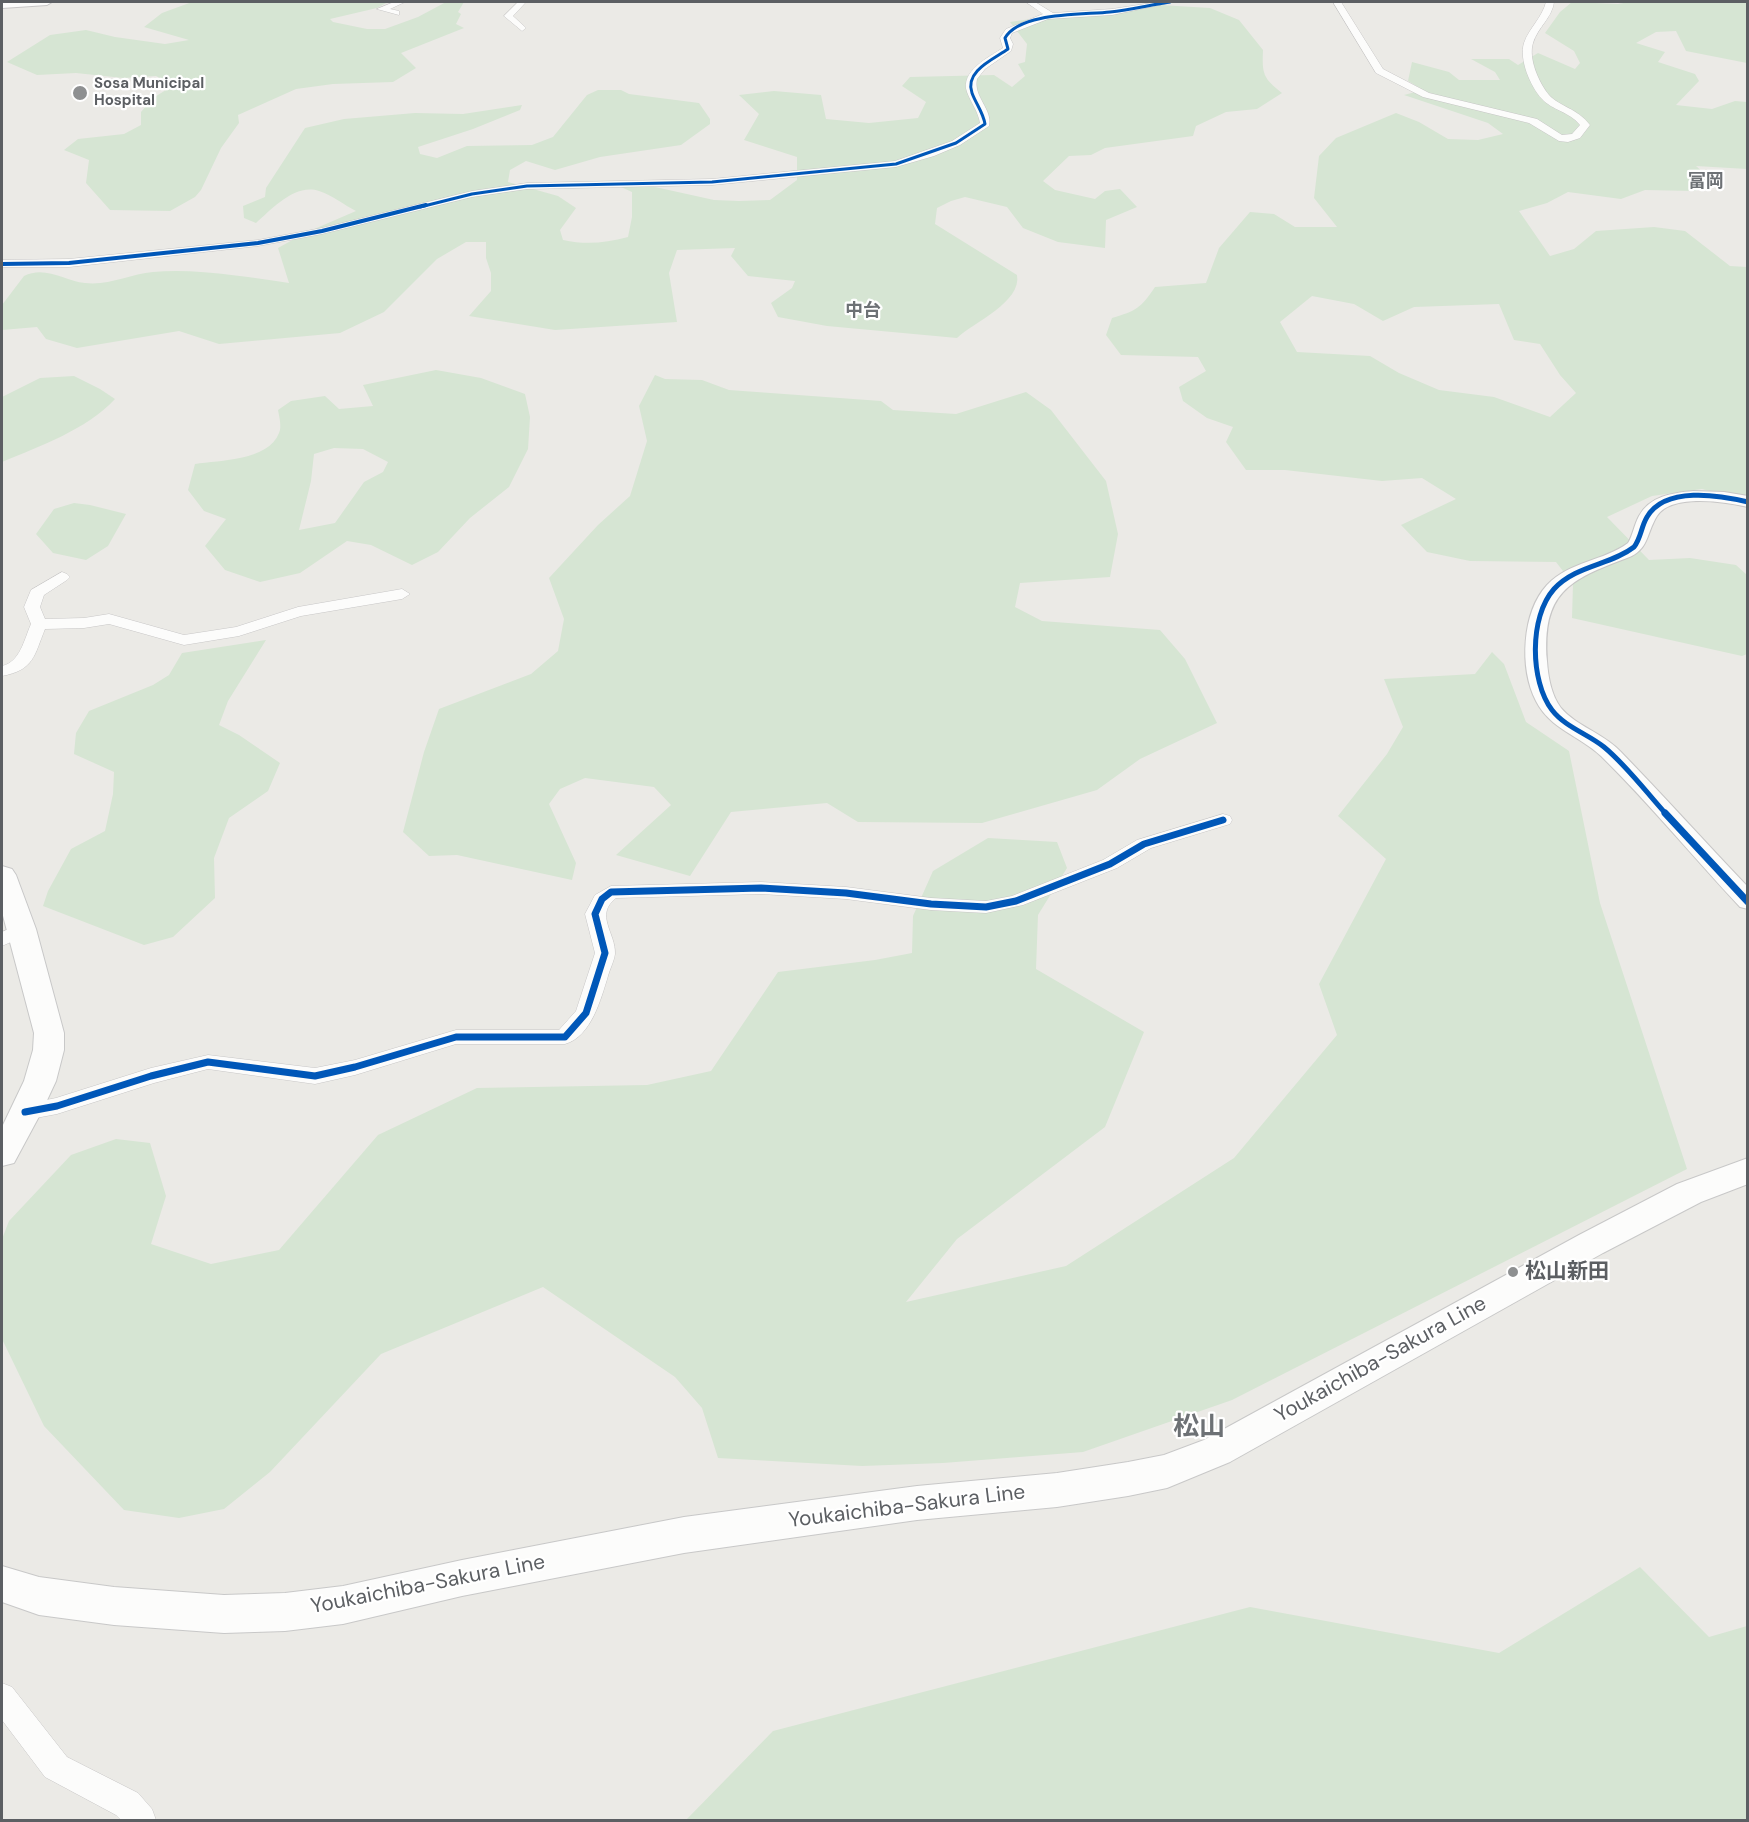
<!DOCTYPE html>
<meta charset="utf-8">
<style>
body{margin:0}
#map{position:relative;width:1749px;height:1822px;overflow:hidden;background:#ebeae6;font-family:"DM Sans",sans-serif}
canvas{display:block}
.frame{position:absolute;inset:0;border:3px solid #5c5f63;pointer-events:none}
</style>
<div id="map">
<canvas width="1749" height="1822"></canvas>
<div class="frame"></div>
</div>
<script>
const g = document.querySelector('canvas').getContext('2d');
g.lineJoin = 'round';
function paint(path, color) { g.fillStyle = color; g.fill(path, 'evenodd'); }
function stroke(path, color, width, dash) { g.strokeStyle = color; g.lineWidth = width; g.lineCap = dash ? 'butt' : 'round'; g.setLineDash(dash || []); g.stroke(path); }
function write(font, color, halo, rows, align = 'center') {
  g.font = font + ' "DM Sans","Noto Sans JP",sans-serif'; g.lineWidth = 4.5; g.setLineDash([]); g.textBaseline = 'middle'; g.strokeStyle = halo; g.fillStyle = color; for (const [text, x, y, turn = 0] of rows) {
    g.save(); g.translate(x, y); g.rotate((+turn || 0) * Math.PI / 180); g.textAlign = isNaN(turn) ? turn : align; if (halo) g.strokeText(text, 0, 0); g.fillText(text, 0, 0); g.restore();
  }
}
const green = new Path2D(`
 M192,2h196l-11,6 -47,11 3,3 34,7h18l33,-12 28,-15h18l-6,10 3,2 -5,10 8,4 -63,25 15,15 -23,14 -60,2 -37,5 -58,26 1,8 -18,25 -20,42 -6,7 -25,14 -60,-1 -24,-27 3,-23 -25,-10 14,-11 46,-5 17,-9v-13l12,-14 21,-13 -18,-9 -33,2 -47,-5 -39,2 -30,-13 43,-27 36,-5 29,7 50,7 24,-4 -45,-13 18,-14z
 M1572,2l46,2 11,-2h118v61l-61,-12 -10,-20 -20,1 -20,11 29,9 -7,10 37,12 4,7 -23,24 36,4 23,-8 12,1v67l-51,-3 19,17 -21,8 -49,-1 -24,9 -53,-7 -21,11 -28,8 31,45 24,-7 22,-18 58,-4 31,4 45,35 17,1v234l-45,-12 -50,7 -45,21 42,43 41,-2 46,7 11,10v79l-5,2 -170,-38 1,-34 -17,-22 -86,-1 -43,-9 -26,-27 55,-26 -34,-21 -40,3 -97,-11h-39l-20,-28 7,-15 -26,-9 -24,-17 -4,-14 27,-16 -8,-14 -77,-2 -15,-20 6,-17c24,-7 29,-10 43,-31l51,-4 13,-35 31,-36 24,2 21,13h42l-23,-29 5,-42 17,-18 60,-25 23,9 29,17 30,1 25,-6 -15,-11 -84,-28 19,-5 -15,-9 4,-19 37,10 10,8h41l-5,-8 -24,-13h38l9,6 20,-12 37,16 5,-6 -6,-12 -29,-18 15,-21zM1312,296l42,8 29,17 31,-14 85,-3 15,36 26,4 20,31 16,18 -26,24 -56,-20 -55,-7 -40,-17 -29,-17 -73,-4 -17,-30z
 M1160,5l50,3 29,12 24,30c-1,24 0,28 19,43l-25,16 -31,3 -30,14 -3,10 -88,12 -14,7 -22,1 -26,25 12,9 40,9 10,-8 15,-2 17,18 -31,13 -1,28 -47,-6 -35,-14 -16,-21 -42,-10 -14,4 -14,7 -2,16 82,51c5,27 -43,47 -60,63l-130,-12 -49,-9 -7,-14 21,-15 3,-7 -47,-5 -17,-20 4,-8 -58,2 -8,23 8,49 -122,8 -86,-14 22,-25v-18l-5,-15v-16h-20l-29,17 -53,53 -44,21 -121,11 -40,-13 -102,17 -31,-9 -9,-12 -35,3v-25l22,-29c21,-11 41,5 61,7 23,3 45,-9 68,-11 42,-4 95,5 136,11l-11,-35 27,-15 51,-22c-12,-6 -24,-16 -37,-20 -24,-8 -47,18 -63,32l-12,-5 -1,-12 22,-9 1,-9 39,-60 39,-9 71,-6 48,1 59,-9 -2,5 -47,19 -55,18 2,7 17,4 30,-12 65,-1 21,-8 34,-42 11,-5h23l8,4 70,9 11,16v5l-29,21 -81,12 -45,13 -29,-9 -16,9 -2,12 50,14 18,12 -16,22 3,10c23,5 42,3 65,-3l4,-20v-25l-22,-10 27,1 77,17 25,1 31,-1 27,-20v-23l-53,-17 15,-26 -20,-19 35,-4 47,4 5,24 43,4 49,-5 8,-16 -24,-16 8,-9 84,-2 18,12 13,-11 -7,-12 7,-2 2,-18 -17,-22 76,-11z
 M436,370l45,8 44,16 5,23 -2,32 -19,38 -39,31 -32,34 -26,13 -41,-20 -24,-4 -47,32 -40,9 -35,-12 -20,-24 21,-27 -22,-8 -16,-21 7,-26c25,-4 73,-3 84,-31 3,-6 0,-17 -1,-23l13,-9 34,-5 14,13 34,-3 -10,-21zM334,448l29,1 25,13 -5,10 -19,10 -29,41 -36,7 12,-49 3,-27z
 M655,375l10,4 37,1 27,10 152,11 12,9 63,4 70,-22 25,18 55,71 12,53 -8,43 -90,6 -5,24 27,14 118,9 25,29 32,64 -77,36 -43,31 -115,33 -124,-1 -31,-19 -96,9 -41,64 -74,-21 55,-50 -17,-18 -69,-9 -25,11 -11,15 27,59 -4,17 -115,-25 -28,1 -26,-24 21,-80 15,-43 92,-35 27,-23 6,-32 -15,-41 49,-53 32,-29 17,-55 -8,-35z
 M74,376l26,13 15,10c-29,31 -75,47 -113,63v-65l38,-19z
 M74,503l16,2 36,9 -18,32 -22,14 -33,-7 -17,-19 18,-25z
 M266,640l-38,61 -9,24 20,10 41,28 -12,28 -39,27 -15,40 1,40 -42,39 -29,8 -101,-39 5,-15 23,-42 34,-18 8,-37 1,-22 -40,-18 2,-21 13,-22 64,-26 16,-10 13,-22z
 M1492,652l12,12 22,58 43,29 31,152 87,266 -455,231 -149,52 -140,11 -81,3 -144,-8 -16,-50 -27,-31 -132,-90 -162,67 -111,118 -46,37 -45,9 -55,-8 -80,-84 -42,-87v-100l7,-18 62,-66 45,-16 34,4 16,53 -15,48 60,20 68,-14 99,-115 99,-47 170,-3 64,-14 67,-99 97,-12 37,-7 1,-37 20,-45 55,-33 69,4 10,26 -29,47 -2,54 108,63 -39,95 -148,112 -51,63 160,-36 168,-108 103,-123 -18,-51 67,-125 -48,-43 49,-62 16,-27 -19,-48 91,-5z
 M1640,1567l69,70 38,-11v194h-1061l87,-89 477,-124 249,46z`);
const minor = new Path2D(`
 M394,2h11l-15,7 9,2v4l-22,-6z
 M518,2h8l-13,14 13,12 -4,3 -18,-15z
 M1026,2h9l18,11 59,-4 46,-7h16l-62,13 -64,4 -36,14 -2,5 3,6 -2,7 -26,18 -8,10c-4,18 16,30 12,47l-29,19 -26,11 -38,11 -184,18 -185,4 -55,8 -150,37 -64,12 -189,21h-67v-7l67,-1 189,-19 64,-12 150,-37 55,-8 185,-4 183,-18 57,-20 28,-18c-2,-12 -9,-20 -13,-31 -7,-21 22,-35 36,-44l-3,-10 6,-9 37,-15z
 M1333,2h8l42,67 46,24 108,26 25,16 10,-1 8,-9c-10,-13 -28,-15 -38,-26 -12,-13 -23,-40 -18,-56 5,-15 18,-25 22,-41h8c-2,16 -16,25 -21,41 -5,15 6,40 16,52 11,12 28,13 41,30l-10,13 -12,4 -9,-1 -30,-18 -106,-26 -47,-24z
 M62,572l5,2 3,3 -3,3 -23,15 -4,12 5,12 39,-1 25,-4 75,21 52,-8 62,-20 104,-18 8,5 -8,5 -101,17 -62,20 -55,9 -75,-21 -25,4 -39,1c-11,27 -11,41 -43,47v-10c18,-4 22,-26 29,-42l-7,-17 7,-17z
 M1223,814l7,2 2,4 -2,4 -79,24 -34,20 -94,37 -37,8 -55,-3 -85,-11 -85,-5 -145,4c-22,17 0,35 -1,56 -1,7 -5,15 -7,22 -7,23 -17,61 -43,68h-109l-101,31 -40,9 -107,-15 -54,14 -97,31 -32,6 -8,-2 -3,-6 3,-6 39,-8 95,-30 57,-13 107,13 40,-8 101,-30h103l17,-19 19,-58 -10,-39 10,-19 16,-9 150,-4 85,5 85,11 55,3 26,-5 91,-36 34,-20z
 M22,923l7,1 3,5 -3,5 -27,12v-14z
 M2,1683l10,4 55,70 71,36 14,16 4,11h-35l-5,-5 -71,-38 -43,-57z`);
const tertiary = new Path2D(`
 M2,2h50l-5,3 -45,3z
 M1693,491l31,1 24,4v11c-23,-5 -76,-14 -91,9 -11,18 -8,34 -30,42 -59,22 -85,35 -80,103 1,15 4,34 14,47 15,18 42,25 59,43 43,44 85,91 128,136v22l-8,-2c-47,-50 -90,-103 -139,-151 -21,-20 -51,-27 -65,-55 -17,-33 -14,-89 11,-116 23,-24 57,-24 81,-42 5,-8 6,-18 11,-27 11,-20 33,-23 54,-25z`);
const secondary = new Path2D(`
 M2,866l10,3 4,6 20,54 28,104v17l-8,31 -14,30 -28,52 -12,3v-39l22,-46 9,-31 1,-17 -32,-121z
 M1748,1158v26l-47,18 -98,51 -373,209 -63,26 -39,8 -71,11 -140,13 -233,33 -222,43 -119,28 -58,7 -61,2 -110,-8 -75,-10 -37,-13v-36l37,11 75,10 110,8 61,-2 58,-7 119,-26 222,-43 233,-31 140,-13 71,-11 36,-7 40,-15 375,-205 98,-51z`);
const cyclewayFar3 = new Path2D(`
 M420,207l52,-13 55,-8 185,-4 184,-18 60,-21 29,-19c-2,-12 -9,-20 -13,-31 -8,-22 22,-34 36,-44l-3,-11c15,-26 78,-23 105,-26 20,-2 40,-7 60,-10`);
const cyclewayFar2 = new Path2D(`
 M2,264l67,-1 189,-20 64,-12 104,-26`);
const cyclewayFar1 = new Path2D(`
 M1666,814c-20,-22 -39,-48 -62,-67 -16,-13 -39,-20 -52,-37 -22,-29 -23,-93 2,-121 22,-24 57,-24 80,-42 7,-9 7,-20 13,-30 18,-31 72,-22 101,-15`);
const cycleway = new Path2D(`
 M1665,813l83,89
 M25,1112l32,-6 94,-30 57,-14 107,14 40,-9 101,-30h109l21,-24 19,-60 -10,-39 7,-15 9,-7 150,-4 85,5 85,11 55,3 30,-6 94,-37 34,-20 79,-24`);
const markers = [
 [80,93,8,"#8e9091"],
 [1513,1272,6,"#8e9091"]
];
const farPoinames = [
 ["Sosa Municipal",94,84],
 ["Hospital",94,101]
];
const farQuarternames = [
 ["富岡",1706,182],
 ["中台",863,311]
];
const nearPoinames = [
 ["松山新田",1525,1272]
];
const nearStreetnames = [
 ["Youkaichiba-Sakura Line",1381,1360,-29],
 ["Youkaichiba-Sakura Line",907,1507,-7],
 ["Youkaichiba-Sakura Line",428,1585,-11]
];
const nearQuarternames = [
 ["松山",1199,1428]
];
paint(green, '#d6e5d3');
stroke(minor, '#c7c6c6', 1);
stroke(tertiary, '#c7c6c6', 2);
stroke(secondary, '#c8c8c8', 2);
paint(minor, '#fcfcfb');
paint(tertiary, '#fcfcfb');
paint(secondary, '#fcfcfb');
stroke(cyclewayFar3, '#0057b8', 3);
stroke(cyclewayFar2, '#0057b8', 4);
stroke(cyclewayFar1, '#0057b8', 5);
stroke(cycleway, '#0057b8', 7);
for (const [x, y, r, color] of markers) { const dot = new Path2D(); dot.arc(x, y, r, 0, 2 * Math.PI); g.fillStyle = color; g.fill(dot); stroke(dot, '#fff', 2); }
write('bold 15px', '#5c5f63', '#fff', farPoinames, 'left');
write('bold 18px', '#6d7175', '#fff', farQuarternames);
write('bold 21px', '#5c5f63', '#fff', nearPoinames, 'left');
write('21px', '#5c5f63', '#fff', nearStreetnames);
write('bold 26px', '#6d7175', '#fff', nearQuarternames);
</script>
